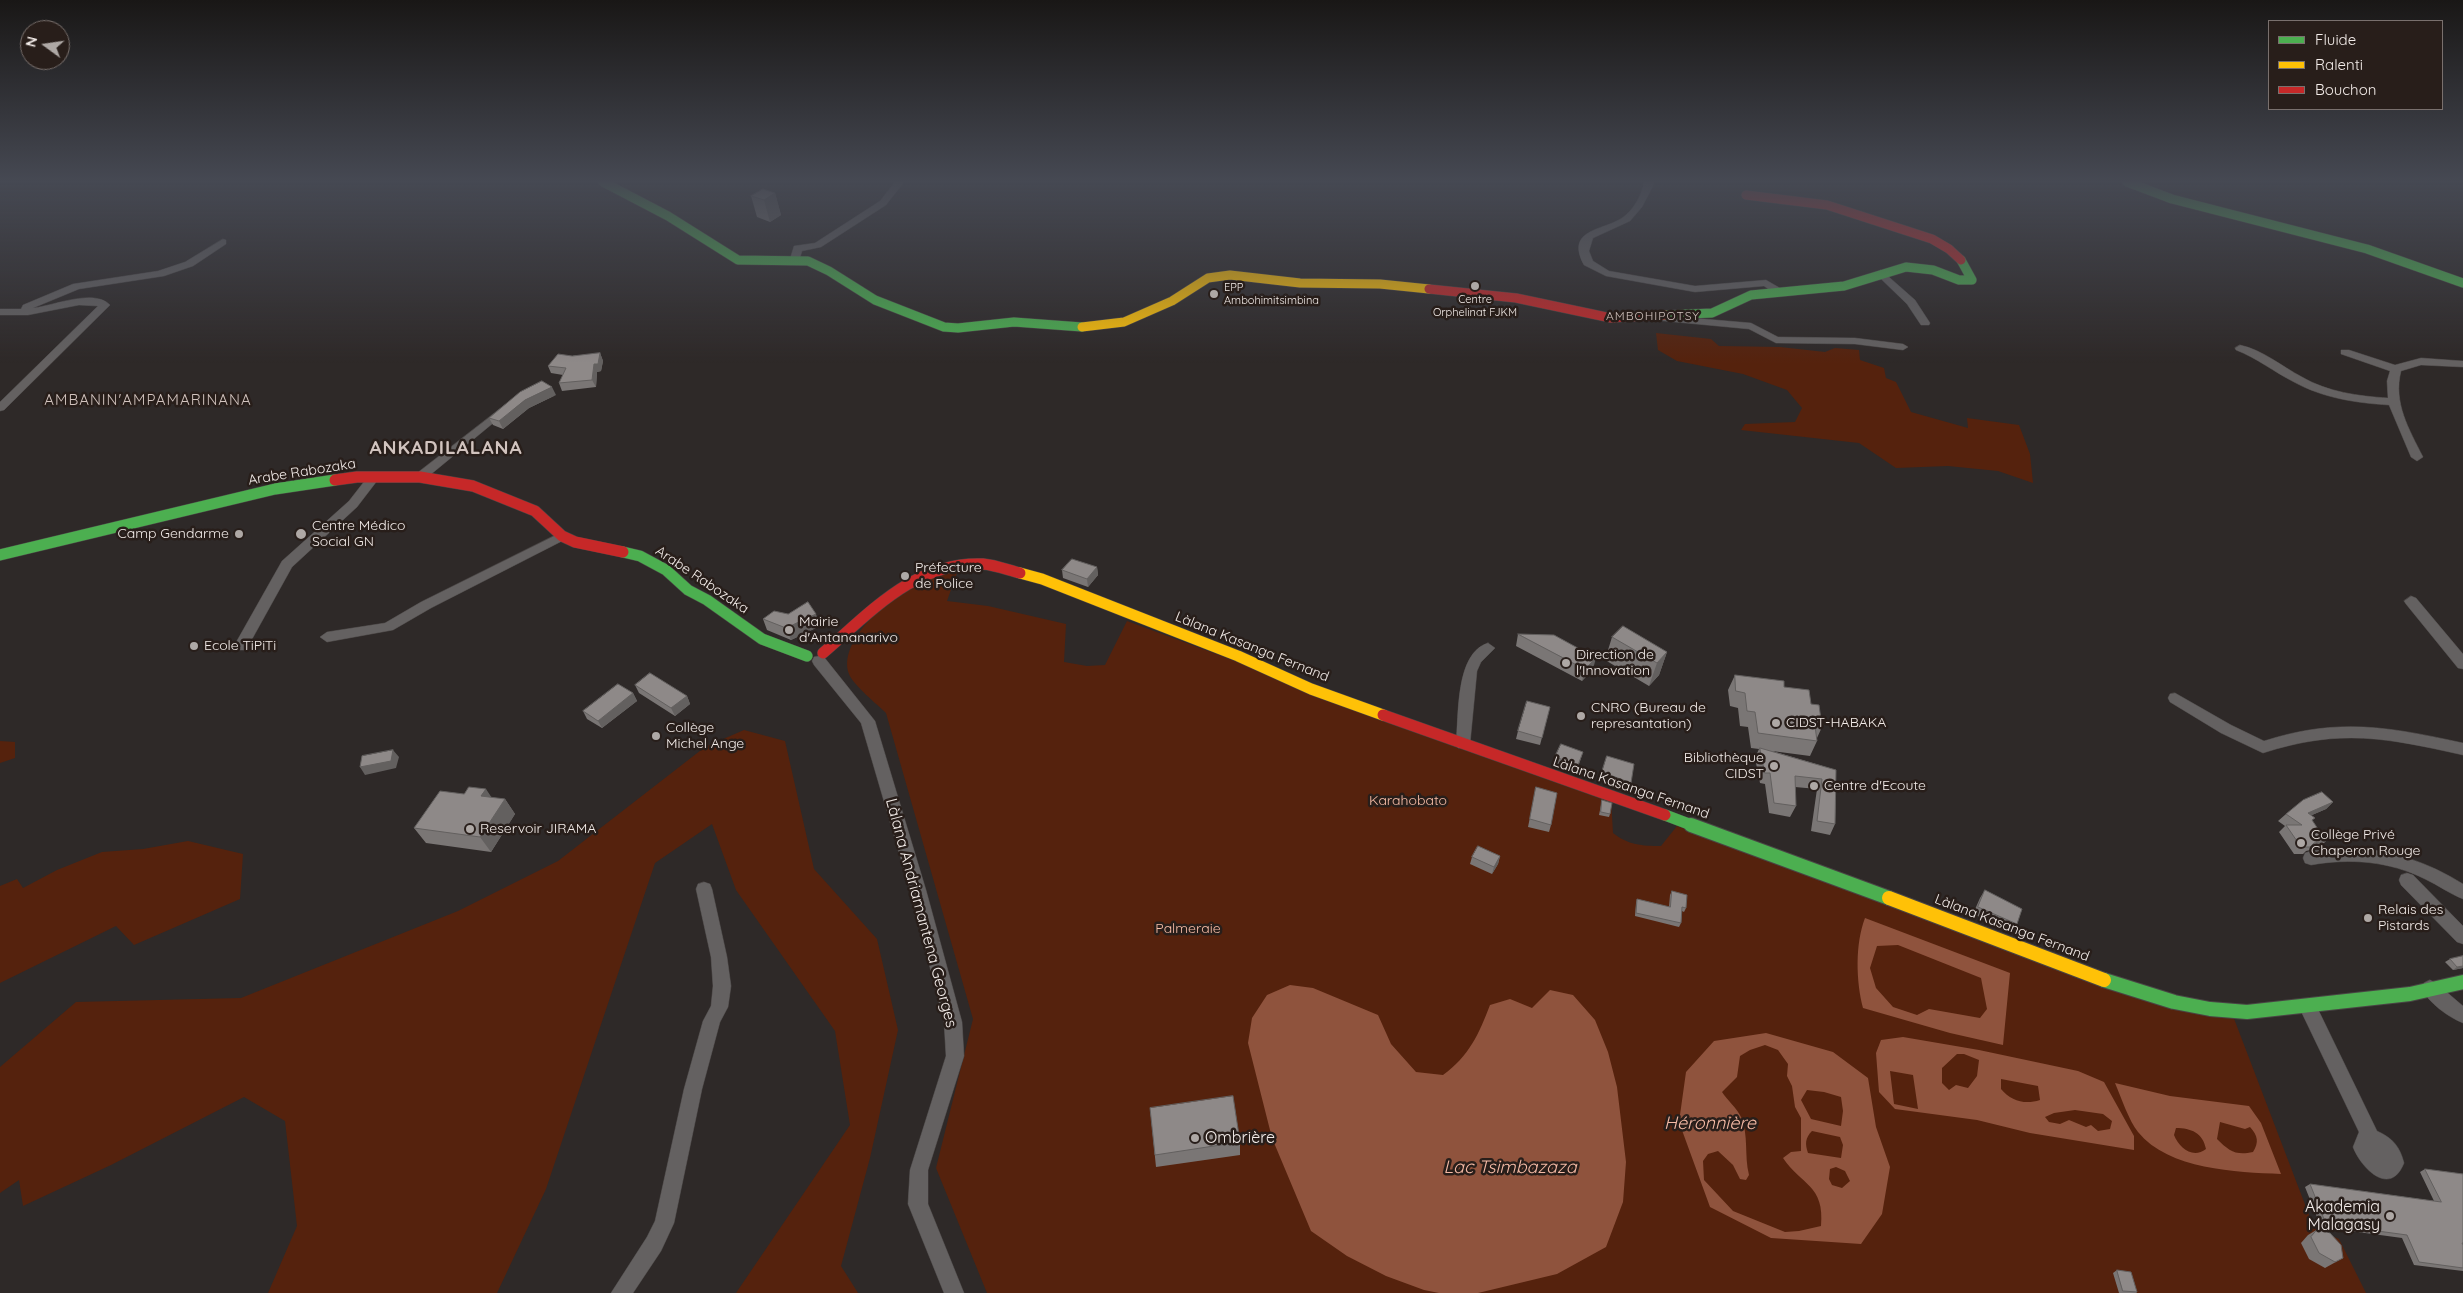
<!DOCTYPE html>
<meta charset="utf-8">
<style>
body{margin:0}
#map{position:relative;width:2463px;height:1293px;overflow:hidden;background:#2e2928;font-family:Quicksand,sans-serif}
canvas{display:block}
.legend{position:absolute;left:2268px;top:20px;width:175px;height:90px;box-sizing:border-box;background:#281e1a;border:1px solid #79706d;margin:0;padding:6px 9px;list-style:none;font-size:15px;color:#f3ece9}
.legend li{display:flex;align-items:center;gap:10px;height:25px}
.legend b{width:25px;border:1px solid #79706d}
.north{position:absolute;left:20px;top:20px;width:50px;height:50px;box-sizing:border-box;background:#281e1a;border:1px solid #79706d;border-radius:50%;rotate:284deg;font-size:14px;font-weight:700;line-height:20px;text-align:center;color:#f3ece9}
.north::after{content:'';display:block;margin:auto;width:18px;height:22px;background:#aea8a5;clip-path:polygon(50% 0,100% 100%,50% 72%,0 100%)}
</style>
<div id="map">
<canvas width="2463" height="1293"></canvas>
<ul class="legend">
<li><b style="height:6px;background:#4caf50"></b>Fluide</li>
<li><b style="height:6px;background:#ffc107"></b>Ralenti</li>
<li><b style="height:6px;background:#c62828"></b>Bouchon</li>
</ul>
<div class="north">N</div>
</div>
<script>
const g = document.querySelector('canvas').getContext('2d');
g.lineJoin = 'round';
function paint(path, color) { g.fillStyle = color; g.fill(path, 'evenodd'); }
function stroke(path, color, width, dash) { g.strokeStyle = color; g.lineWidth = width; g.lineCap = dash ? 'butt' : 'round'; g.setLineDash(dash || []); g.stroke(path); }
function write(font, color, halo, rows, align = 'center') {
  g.font = font + ' Quicksand,sans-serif'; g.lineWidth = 5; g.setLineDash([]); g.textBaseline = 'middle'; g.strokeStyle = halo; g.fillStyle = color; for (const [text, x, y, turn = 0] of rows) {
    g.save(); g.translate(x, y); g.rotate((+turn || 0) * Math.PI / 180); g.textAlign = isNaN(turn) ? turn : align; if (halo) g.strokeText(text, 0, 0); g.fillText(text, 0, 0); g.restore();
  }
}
const green = new Path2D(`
 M1656,333l55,6 8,7 61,1 45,5 10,-4 24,2 1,10 24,8 2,10 10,4 15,30 57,16 -1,-10 52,7 11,29 3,29 -35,-12 -50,-5 -52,2 -37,-25 -118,-13 4,-6 50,-2 7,-14 -15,-18 -44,-16 -66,-13 -19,-11z
 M958,570l-11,31 41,5 78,18 -2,38 23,4 18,-1 22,-44 484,179 2,33c15,12 29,13 48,13l16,-20 556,190 81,212 25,11 27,54h-1379l-51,-125 37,-149 -87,-306c-8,-8 -33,-28 -37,-39 -13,-36 50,-85 79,-97 9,-4 20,-5 30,-7z
 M744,730l41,11 29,128 63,70 21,91 -28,128 -29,108 17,27h-122l114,-168 -15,-94 -99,-141 -24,-66 -57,39 -109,326 -49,104h-229l29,-67 -12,-105 -41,-24 -133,68 -88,41 -4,-26 -19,13v-126l76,-65 165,-4 217,-87 100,-50 147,-114z
 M0,741l15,1v16l-15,5z
 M188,841l55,13 -3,45 -106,46 -18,-19 -116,57v-97l17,-7 6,9 34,-18 45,-18 41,-3z`);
const water = new Path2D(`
 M1865,918l145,55 -7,72 -53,-12 -87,-25c-7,-27 -8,-64 2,-90zM1898,945l83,33 6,31 -7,9 -51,-9 -12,6 -24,-8 -17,-19 -6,-20 7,-22z
 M1290,985l23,3 65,27 13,29 25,28 27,3c26,-19 36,-41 47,-70l20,-6 22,9 18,-18 23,5 22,25 13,32 9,35 9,75 -3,40 -17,45 -49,27 -79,19h-39l-15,-3 -38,-14 -39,-20 -36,-25 -39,-93 -24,-95 4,-25 15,-23z
 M1766,1033l67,19 35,26 8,49 14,40 -8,47 -21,30 -90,-6 -61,-31 -31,-85 7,-50 28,-31zM1765,1045l13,5 10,14 -1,12 5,10 3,21 6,11v33l-10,1 -8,6c18,27 42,27 38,68l-22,5 -14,1 -52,-21 -29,-31 -1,-19 5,-7 10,-3 15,14 7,14 6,1 3,-5c-5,-20 0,-39 -8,-58 -4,-9 -14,-17 -19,-25l15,-15 3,-21 10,-6zM1807,1090l17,2 17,5 2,14 -2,15 -30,-7 -10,-19zM1812,1131l28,6 3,8 -2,13 -33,-5c-3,-9 -3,-15 4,-22zM1836,1167l9,4 5,10 -8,7 -10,-3 -3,-6 1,-10z
 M1903,1037l76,13 99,21 26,11 30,54v14l-104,-17 -53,-13 -82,-11 -16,-17 -3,-39 5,-13zM1957,1054h7l15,6 -2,16 -9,12 -12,-3 -7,5 -7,-7v-15zM1890,1071l23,4 5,34 -24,-5zM2001,1079l37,7 2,14c-15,5 -29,1 -39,-11zM2075,1110l28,4 9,7 -2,8 -12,2 -7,-6 -5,2 -17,-7 -9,4 -11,-2 -4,-5 9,-4z
 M2115,1083l55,13 79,10 12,17 20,51c-45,-2 -112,-4 -143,-42 -9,-11 -17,-35 -23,-49zM2220,1122l25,7 5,-2c8,9 9,15 3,25 -17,4 -24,-1 -36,-13zM2176,1128c15,0 27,5 30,21 -13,10 -27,-1 -32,-14z`);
const street = new Path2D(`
 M895,182h9l-18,23 -65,42 -19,4 -3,10h-8l-1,-2 4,-13 21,-3 65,-42z
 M1644,182h10l-1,4 -11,21 -12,14 -37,17 -4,13 4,10 16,10 86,15 71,-6 19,11v4h-8l-13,-9 -69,6 -89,-16 -22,-11c-19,-36 18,-34 38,-47 11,-7 20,-23 22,-36z
 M223,239l3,1v4l-33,22 -29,10 -85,13 -46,19c20,-2 61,-20 77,-3l-106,105 -4,1v-9l98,-96 -19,-1 -51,10h-28v-6h21l2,-4 50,-21 85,-13 27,-9z
 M1881,270l34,30 15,23 -1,2h-8l-14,-21 -30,-29 -1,-2z
 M1658,315l93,8 27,14 77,1 48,6 5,3 -5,3 -48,-6 -79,-1 -27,-14 -95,-9 -1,-2z
 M2240,345c23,5 41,21 62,32 26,15 56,19 86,21l-1,-17 3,-10 -49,-17v-4h8l46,15 26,-7 42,3v6l-42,-2 -20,6c-8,32 8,58 22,86l-6,4 -6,-4 -22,-52c-33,-2 -66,-7 -95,-23 -20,-10 -37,-24 -58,-32l-1,-2z
 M505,405l4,1v4l-85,70h-8l-2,-3 2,-3z
 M374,473l6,4 -23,30 -65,60 -46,83h-10l-2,-4 48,-85 67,-60 21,-27z
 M562,532l6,4 -2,3 -135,69 -38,22 -66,12 -7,-5 7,-5 58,-9 36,-21z
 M2411,596l5,2 47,56v15l-5,-1 -52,-64 -2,-3z
 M1488,643l7,5 -14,14 -4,9 -7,73 -2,4h-10l-2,-4c3,-29 -1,-91 32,-101z
 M819,656l5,1 51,64 51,169 36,132 2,34 -36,114v34l36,89h-20l-36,-89 2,-34 36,-114 -2,-34 -34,-132 -49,-167 -47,-58 -2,-4 2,-4z
 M2175,693l56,32 33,16c74,-24 126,-14 199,2v12c-76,-17 -123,-27 -200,-2l-42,-20 -51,-31 -2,-4 2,-4z
 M2350,847c41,3 78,15 113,37v15c-13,-5 -25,-14 -38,-20 -36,-18 -75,-21 -114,-14l-6,-2 -2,-5 2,-5 6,-2z
 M2407,873l6,2 50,51v18l-6,-2 -56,-57 -2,-5 2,-5z
 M704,882l6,2 2,5 15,68 4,29 -3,21 -8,15 -18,67 -28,134 -13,28 -28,42h-22l36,-56 8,-16 29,-132 19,-68 8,-15 2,-20 -2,-29 -15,-68 2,-5z
 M2430,980l6,3 27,23v17c-15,-6 -34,-20 -42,-35l3,-5z
 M2308,999l6,2 63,130c16,7 23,16 27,32 -14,35 -43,5 -51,-16l6,-15 -60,-125 3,-6z`);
const fastFar2 = new Path2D(`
 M603,182l65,34 70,44 70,1 21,10 46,29 69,27 14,1 56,-6 68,5
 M2127,182l45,17 195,50 96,34
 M1665,315l47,-2 39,-18 93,-9 62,-19 27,3 26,10h13l-11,-20`);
const fastFar1 = new Path2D(`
 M623,552l17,4 26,14 22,20 19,10 55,39 45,17
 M0,555l275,-66 60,-9
 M1665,815l29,11`);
const fast = new Path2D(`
 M1691,825l198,73
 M2104,980l70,22 36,7 37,3 163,-18 53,-12`);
const slowFar2 = new Path2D(`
 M1082,327l42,-5 48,-21 36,-23 22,-3 70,8 80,1 49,5`);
const slowFar1 = new Path2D(`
 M1020,573l22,6 196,77 73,33 72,26`);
const slow = new Path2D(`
 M1889,898l215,82`);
const jamFar1 = new Path2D(`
 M1746,195l81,10 105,34 17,10 12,11
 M1429,289l87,9 95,20 54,-3`);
const jam = new Path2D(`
 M335,480l22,-3h63l53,9 62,25 27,25 13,6 48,10
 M823,653c47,-40 92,-92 160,-89 12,1 25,6 37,9
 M1383,715l282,100`);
const wall = new Path2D(`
 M775,193l6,22 -11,7 -13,-5 -6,-21z
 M600,353l3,8 -2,10 -4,1 -1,15 -34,4 -3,-8 4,-8 -12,-2 -3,-7 24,-10z
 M556,395l-27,13 -26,21 -10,-4 -4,-7z
 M1097,567l1,8 -10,12 -25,-9 -1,-8z
 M763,619l57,7 -29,14 -24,-10z
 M1518,634l75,35 -11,12 -66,-35z
 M1612,637l55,15 -8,23 -10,11 -44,-26z
 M1735,675l49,12 27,17 11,23 -5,11v3l-7,15 -38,-5 64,19 -1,54 -5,11 -19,-4 6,-42 -22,-2 1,19 -6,11 -21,-4 -4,-29 -5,-1 -5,-25 4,-9 -8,-1 -3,-21 -8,-1 -2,-18 -8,-2 -2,-16z
 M635,685l52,11 3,8 -15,12 -36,-23z
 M633,693l4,8 -35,27 -15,-9 -4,-8z
 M1550,707l-10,38 -24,-6 2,-8z
 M1583,752l-7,21 -23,-9 2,-7z
 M1607,756l24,27 -3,8 -28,-11z
 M1536,787l15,38 -2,7 -21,-5z
 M492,798l13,1 10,15 -24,38 -65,-9 -12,-15z
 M1602,800l8,14 -1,3 -10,-2z
 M2333,802l-7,7 -14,6v6l14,20 -7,7 -13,3 -3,3h-9l-15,-22 6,-6 -7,-5 8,-7z
 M1500,856l-2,8 -6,10 -22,-10 2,-7z
 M1985,890l32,34 -6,7 -38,-17 7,-16z
 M1672,891l14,17 -2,4 -2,-1 -1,12 -2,4 -44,-11 1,-13 1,-4 32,8 1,-12z
 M2463,956v12l-10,2 -8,-8 5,-3z
 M1150,1108l90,34v13l-84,12z
 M2425,1169l38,5v97l-49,-6 -12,-27 -81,-11 -16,-40 5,-3 124,17 -14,-29z
 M2318,1229l25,29 -18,10 -16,-9 -8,-16 7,-8z
 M2117,1270l20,22 -1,1h-17l-6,-20z`);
const shadedWall = new Path2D(`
 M775,193l6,22 -11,7 -6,-22z
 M600,353l3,8 -2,10 -4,1 -1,15 -4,-7 2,-16z
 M552,387l4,8 -27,13 -26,21 -4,-8 26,-21z
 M1097,567l1,8 -10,12 -1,-8z
 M816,614l4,12 -29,14 -5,-12z
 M1667,652l-8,23 -10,11 8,-23z
 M1596,658l-3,11 -11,12 3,-12z
 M633,693l4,8 -35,27 -4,-7z
 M687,696l3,8 -15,12 -4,-8z
 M393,750l6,7 -3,11 -31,7 -5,-8z
 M486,789l10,15 -15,-8z
 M505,799l10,15 -24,38 -11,-15z
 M2333,802l-7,7 -26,11 8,-7z
 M1500,856l-2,8 -6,10 2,-7z
 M2463,966v2l-10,2 4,-3z`);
const building = new Path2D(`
 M763,189l12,4 -11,7 -13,-4z
 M600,353l-2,11h-4l-2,16 -33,3 7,-15 -18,-2 10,-12 14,2z
 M542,381l10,6 -27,13 -26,21 -10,-3 31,-26z
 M1072,559l25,8 -10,12 -25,-9z
 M808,602l8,12 -30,14 -23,-9 11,-8 14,3z
 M1623,626l44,26 -10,11 -45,-26z
 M1518,634l36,1 42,23 -11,11z
 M650,673l37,23 -16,12 -36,-23z
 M1735,675l49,6v6l25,3 2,14 8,1 3,22 -7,-1 2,15 -59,-8 -3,-21 -8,-1 -2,-18 -9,-2z
 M618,684l15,9 -35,28 -15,-10z
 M1527,701l23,6 -8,31 -24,-7z
 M1561,744l22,8 -5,13 -23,-8z
 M1760,748l76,22 -1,54 -18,-3 5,-42 -27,-3 1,30 -22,-3 -4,-30h-5z
 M393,750l-2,11 -31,6 2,-11z
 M1607,756l27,8 -3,19 -29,-11z
 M469,787l17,2 -5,7 24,3 -25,38 -66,-9 26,-37 24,3z
 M1536,787l21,6 -6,32 -21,-6z
 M2322,792l11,10 -25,11 7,5 -3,2 14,21 -12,2 -4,4h-9l-15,-22h16l-16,-11 17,-14z
 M1602,800l10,3 -2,11 -9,-2z
 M1478,846l22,10 -6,11 -22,-10z
 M1985,890l37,19 -5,15 -39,-17z
 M1672,891l15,4 -1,13 -4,-1 -1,16 -45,-10 1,-14 33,8z
 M2463,956v10l-6,1 -7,-8z
 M1233,1096l7,46 -85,13 -5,-47z
 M2425,1169l38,5v69h-1l1,2v23l-44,-6 -12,-27 -81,-11 -16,-40 131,18z
 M2318,1229l12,4 11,12 2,13 -8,4 -16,-9 -8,-16z
 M2117,1270l14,2 6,20 -14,-1z`);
const markers = [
 [1475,286,5,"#aea8a5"],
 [1214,294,5,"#aea8a5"],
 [239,534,5,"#aea8a5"],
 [301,534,6,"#aea8a5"],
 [905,576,5,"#aea8a5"],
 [789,630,5,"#aea8a5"],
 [194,646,5,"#aea8a5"],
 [1566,663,5,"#aea8a5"],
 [1581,716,5,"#aea8a5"],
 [1776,723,5,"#aea8a5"],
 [656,736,5,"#aea8a5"],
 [1774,766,5,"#aea8a5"],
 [1814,786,5,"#aea8a5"],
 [470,829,5,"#aea8a5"],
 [2301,843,5,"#aea8a5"],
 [2368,918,5,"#aea8a5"],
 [1195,1138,5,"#aea8a5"],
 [2390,1216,5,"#aea8a5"]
];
const farPoinames = [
 ["EPP",1224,288],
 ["Ambohimitsimbina",1224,301],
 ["Centre",1475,300,"center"],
 ["Orphelinat FJKM",1475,313,"center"]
];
const farNeighbourhoodnames = [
 ["AMBOHIPOTSY",1653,316]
];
const streetNames = [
 ["Arabe Rabozaka",302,472,-9],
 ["Arabe Rabozaka",702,580,34],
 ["Làlana Kasanga Fernand",1252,647,22],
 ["Làlana Kasanga Fernand",1631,788,19],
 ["Làlana Kasanga Fernand",2012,928,21]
];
const poiNames = [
 ["Centre Médico",312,526],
 ["Social GN",312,542],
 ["Camp Gendarme",229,534,"right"],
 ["Préfecture",915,568],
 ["de Police",915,584],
 ["Mairie",799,622],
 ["d'Antananarivo",799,638],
 ["Ecole TiPiTi",204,646],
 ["Direction de",1576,655],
 ["l'Innovation",1576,671],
 ["CNRO (Bureau de",1591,708],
 ["represantation)",1591,724],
 ["CIDST-HABAKA",1786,723],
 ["Collège",666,728],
 ["Michel Ange",666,744],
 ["Bibliothèque",1764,758,"right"],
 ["CIDST",1764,774,"right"],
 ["Centre d'Ecoute",1824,786],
 ["Reservoir JIRAMA",480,829],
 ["Collège Privé",2311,835],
 ["Chaperon Rouge",2311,851],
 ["Relais des",2378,910],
 ["Pistards",2378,926]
];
const parkNames = [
 ["Karahobato",1408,801],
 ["Palmeraie",1188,929]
];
const neighbourhoodNames = [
 ["AMBANIN'AMPAMARINANA",148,400]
];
const nearStreetnames = [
 ["Làlana Andriamantena Georges",921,913,75]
];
const nearPoinames = [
 ["Ombrière",1205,1138],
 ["Akademia",2380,1207,"right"],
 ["Malagasy",2380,1225,"right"]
];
const nearWaternames = [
 ["Héronnière",1710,1124],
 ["Lac Tsimbazaza",1510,1168]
];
const districtNames = [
 ["ANKADILALANA",446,448]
];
paint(green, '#55220d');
paint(water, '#8f533d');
stroke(street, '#494544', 1);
stroke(fastFar2, '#494544', 10);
stroke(fastFar1, '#494544', 12);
stroke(fast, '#494544', 16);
stroke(slowFar2, '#494544', 10);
stroke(slowFar1, '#494544', 12);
stroke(slow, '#494544', 16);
stroke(jamFar1, '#494544', 10);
stroke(jam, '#494544', 12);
paint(street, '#646161');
stroke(fastFar2, '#4caf50', 9);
stroke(fastFar1, '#4caf50', 11);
stroke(fast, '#4caf50', 14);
stroke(slowFar2, '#ffc107', 9);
stroke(slowFar1, '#ffc107', 11);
stroke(slow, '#ffc107', 14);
stroke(jamFar1, '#c62828', 9);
stroke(jam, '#c62828', 11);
paint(wall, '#7a7675');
paint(shadedWall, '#63605f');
paint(building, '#8e8988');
stroke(building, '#63605f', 1);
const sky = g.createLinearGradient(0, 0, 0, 363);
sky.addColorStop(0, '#191716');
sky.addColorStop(0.5, '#464953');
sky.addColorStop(1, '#46495300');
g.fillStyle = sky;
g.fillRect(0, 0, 2463, 363);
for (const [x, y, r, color] of markers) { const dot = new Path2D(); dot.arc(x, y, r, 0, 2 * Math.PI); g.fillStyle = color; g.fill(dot); stroke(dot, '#281e1a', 2); }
write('11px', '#f3ece9', '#281e1a', farPoinames, 'left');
g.letterSpacing = '1px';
write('12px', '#d1c3be', '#281e1a', farNeighbourhoodnames);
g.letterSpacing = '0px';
write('14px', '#f3ece9', '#281e1a', streetNames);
write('14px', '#f3ece9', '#281e1a', poiNames, 'left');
write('14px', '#f9bea8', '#281e1a', parkNames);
g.letterSpacing = '1px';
write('15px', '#d1c3be', '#281e1a', neighbourhoodNames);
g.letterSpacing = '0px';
write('16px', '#f3ece9', '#281e1a', nearStreetnames);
write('16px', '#f3ece9', '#281e1a', nearPoinames, 'left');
write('italic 18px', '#f6bba6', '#281e1a', nearWaternames);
g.letterSpacing = '1px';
write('bold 19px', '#d1c3be', '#281e1a', districtNames);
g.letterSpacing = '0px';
</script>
